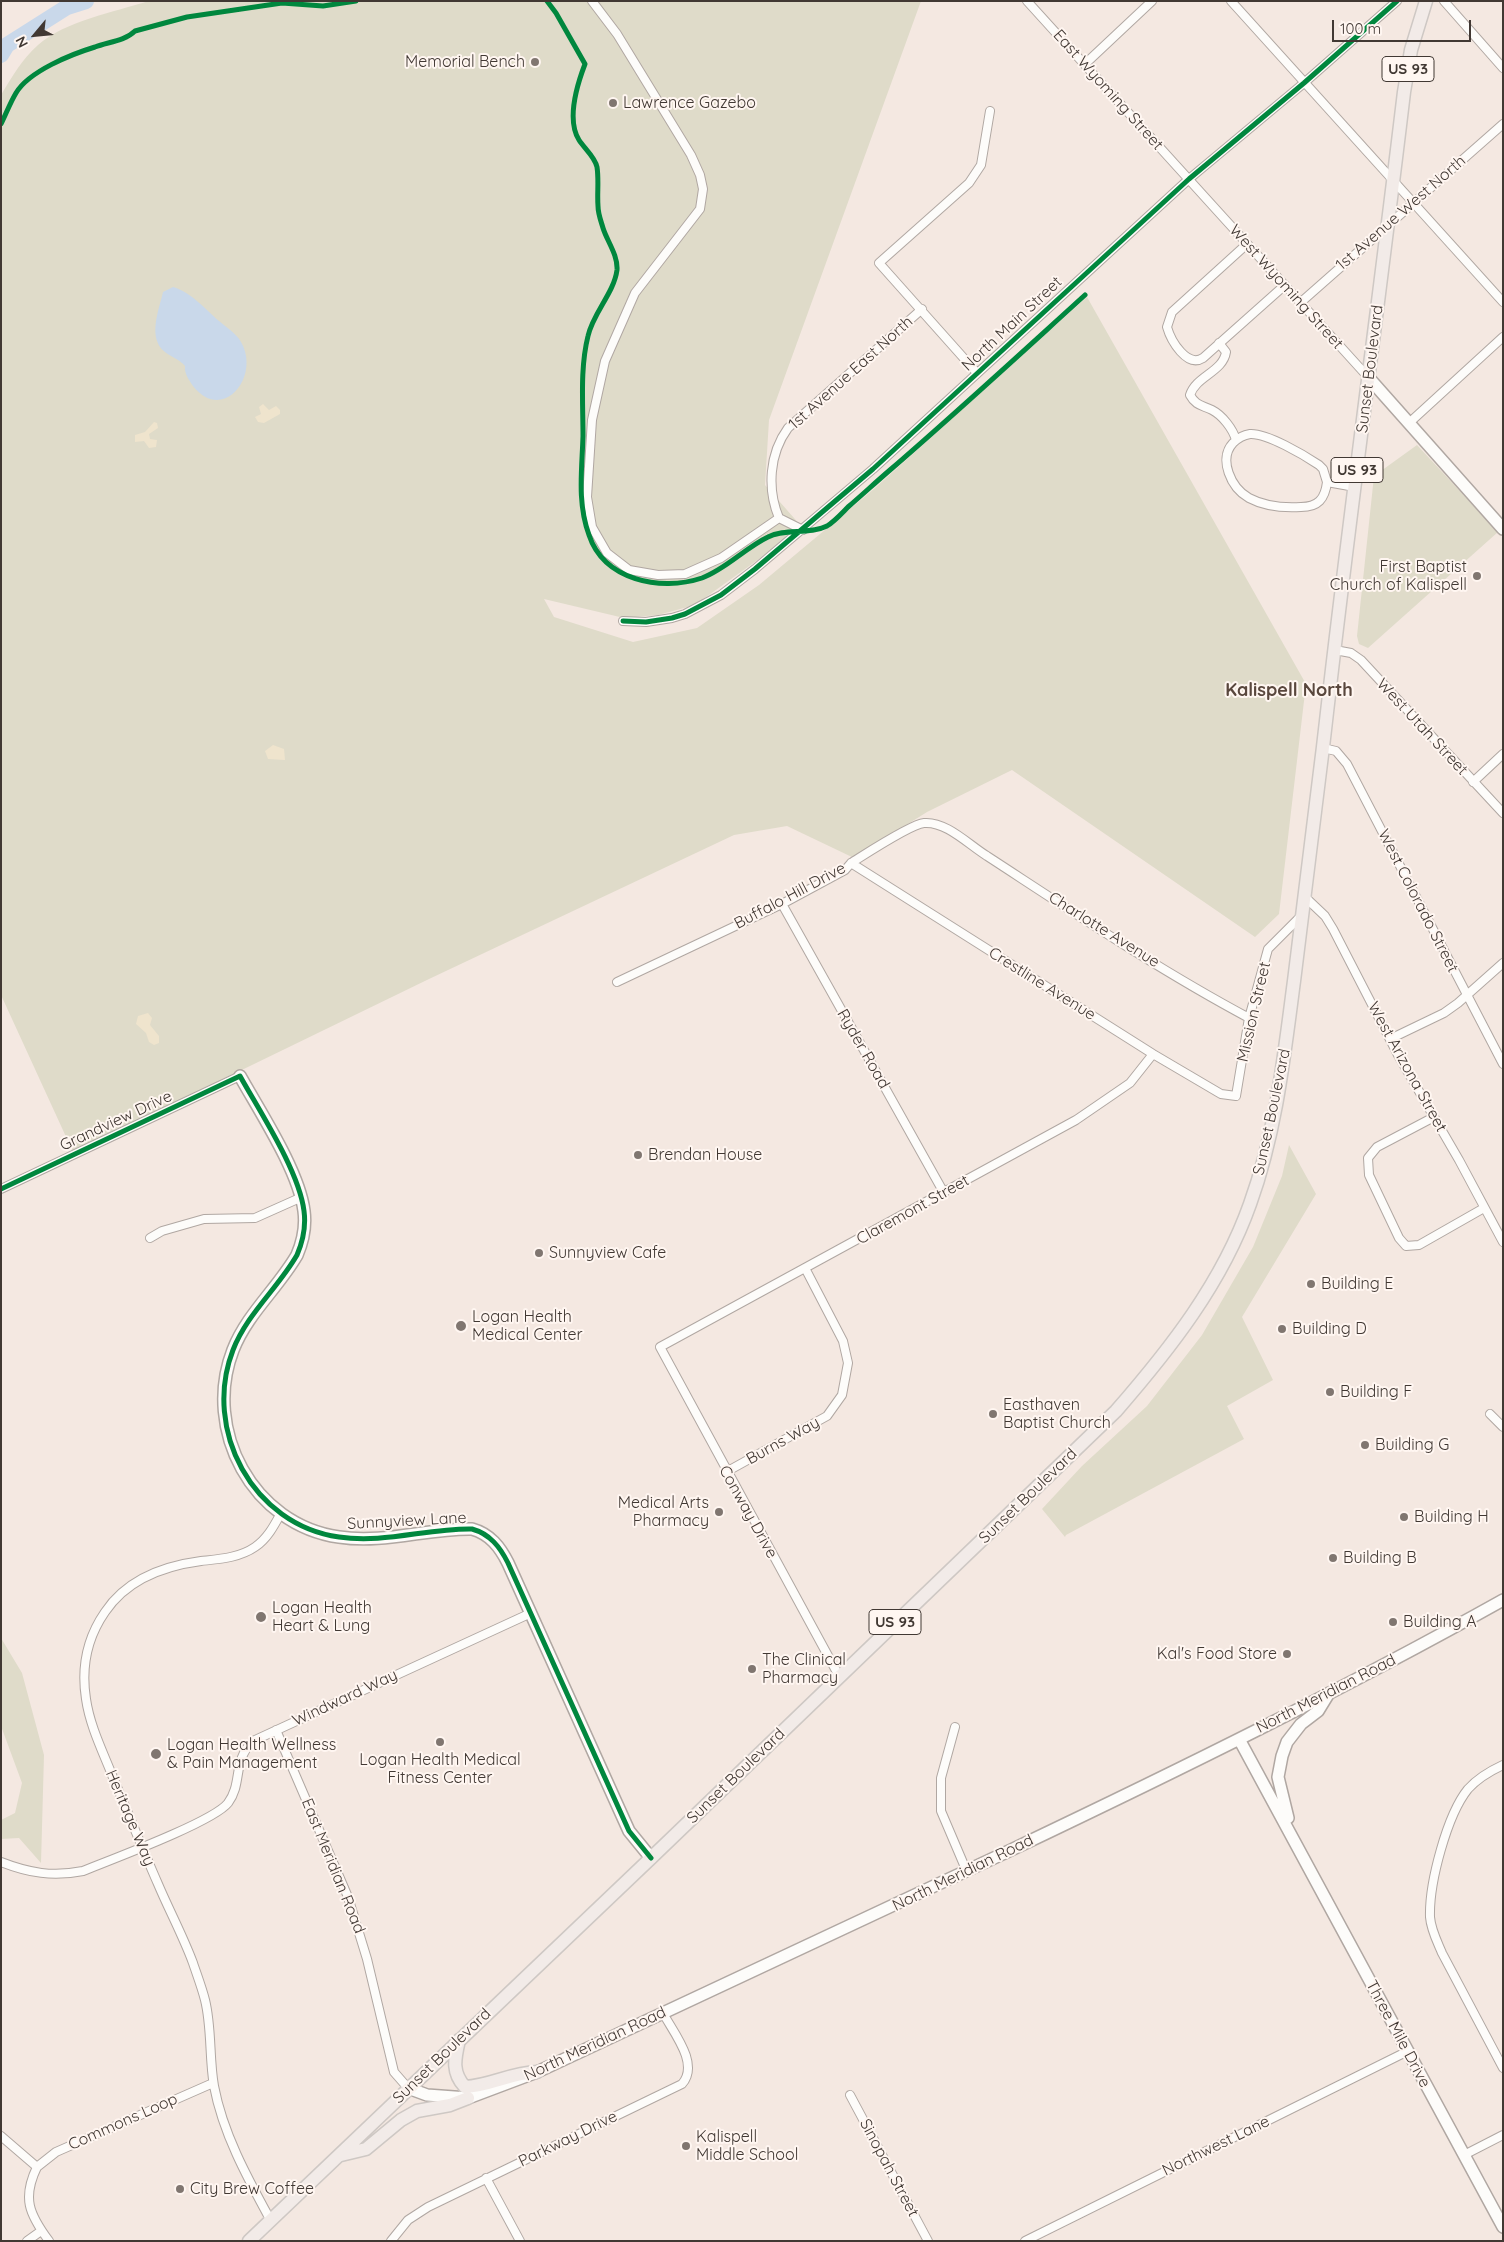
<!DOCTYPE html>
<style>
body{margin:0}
#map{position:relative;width:1504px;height:2242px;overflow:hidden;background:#f4e8e1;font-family:Quicksand,sans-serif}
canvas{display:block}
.frame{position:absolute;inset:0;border:2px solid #413833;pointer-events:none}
.north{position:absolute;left:10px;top:10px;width:50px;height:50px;-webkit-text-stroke:4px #fff6f1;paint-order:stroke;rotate:242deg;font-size:14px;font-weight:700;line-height:20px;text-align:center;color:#413833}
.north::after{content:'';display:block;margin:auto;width:18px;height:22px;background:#413833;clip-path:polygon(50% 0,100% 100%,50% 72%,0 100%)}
.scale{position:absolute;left:1332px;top:20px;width:139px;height:22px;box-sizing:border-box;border:2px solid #413833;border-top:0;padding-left:6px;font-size:15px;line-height:18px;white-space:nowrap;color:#413833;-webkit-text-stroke:4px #fff6f1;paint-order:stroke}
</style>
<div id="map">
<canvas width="1504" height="2242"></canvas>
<div class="frame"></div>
<div class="north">N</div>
<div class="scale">100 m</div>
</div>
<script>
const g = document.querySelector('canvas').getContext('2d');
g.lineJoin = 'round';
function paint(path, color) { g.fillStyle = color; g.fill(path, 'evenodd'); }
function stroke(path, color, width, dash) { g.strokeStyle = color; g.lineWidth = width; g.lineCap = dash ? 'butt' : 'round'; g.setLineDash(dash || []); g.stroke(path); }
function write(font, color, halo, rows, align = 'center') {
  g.font = font + ' Quicksand,sans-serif'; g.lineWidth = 4; g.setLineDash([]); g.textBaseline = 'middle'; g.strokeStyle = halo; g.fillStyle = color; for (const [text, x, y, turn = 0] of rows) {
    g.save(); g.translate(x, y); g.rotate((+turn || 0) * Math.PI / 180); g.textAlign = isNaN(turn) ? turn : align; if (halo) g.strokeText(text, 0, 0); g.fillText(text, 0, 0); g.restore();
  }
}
const green = new Path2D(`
 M149,1h772l-152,419 -4,65 36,41 -17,15 -89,64 -37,10 -34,3 -80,-19 10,18 79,25 64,-14 62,-43 116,-97 212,-191 219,387 -27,230 -24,23 -243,-167 -85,42 -73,46 -67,-32 -53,9 -305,144 -356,173 -72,-157v-900c11,-18 21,-36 37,-50 27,-24 76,-33 111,-44z
 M1417,445l81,87 -130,116 -9,-4 -2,-8 17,-160z
 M1289,1145l27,49 -74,123 31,63 -46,26 17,33 -178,96 -1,2 -23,-28 40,-43 65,-60 55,-71 51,-88 29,-71z
 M1,1638l21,35 22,82 -3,108 -22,-25 -18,1v-19l14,-7 7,-30 -21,-57z`);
const sand = new Path2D(`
 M263,404l6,6 7,-4 4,4v4l-16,9 -6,-1 -3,-5 6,-3 -2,-7z
 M154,422l3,1 1,5 -9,6 1,5 7,1 -1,7 -7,1 -5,-7 -9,1v-7l10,-3z
 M273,745l11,4 1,11 -17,-1 -3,-8z
 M148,1013l4,5 -2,7 9,11v7l-5,2 -5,-3 -3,-9 -10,-9 2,-8z`);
const water = new Path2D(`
 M173,287c18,5 32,22 46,34 7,6 18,13 22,21 20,34 -18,82 -48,44 -4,-6 -9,-13 -8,-20 -6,-7 -14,-9 -20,-14 -18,-14 -6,-42 -2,-60z`);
const river = new Path2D(`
 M1,55l6,-10 60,-38 19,-6`);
const street = new Path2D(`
 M592,1l25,33 74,121 9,20 3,14 -3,20 -65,84 -30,68 -13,59 -5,77 5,30 15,26 22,17 29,5 27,-1 36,-16 58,-40
 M1027,1l341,376
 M1231,1l272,301
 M1444,1l59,67
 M1085,64l67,-63
 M1247,244l-75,68 -5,15c4,14 20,41 36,31l82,-73
 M1300,303l203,-179
 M1219,343l7,9c-3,20 -30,24 -36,43 6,11 12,10 22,15 10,5 21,19 24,30
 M977,373l-98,-110 90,-80 12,-18 9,-54
 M1409,423l94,-86
 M1327,482c-2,17 -9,25 -26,25 -17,1 -37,-1 -52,-9 -18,-10 -31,-39 -16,-55 4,-4 10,-8 17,-9 17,-1 54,21 69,31l4,4 4,13 28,5
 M803,530l-24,-12c-12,-29 -10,-64 9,-90l134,-119
 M623,621l23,1 26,-4 13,-4 36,-19 34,-26 118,-100 316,-290 115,-96 93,-82
 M1335,650l16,3 10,7 142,153
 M1323,748l13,3 11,13 156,300
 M1473,782l30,-28
 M851,863l302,191 68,40 15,2 13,-78 19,-69 33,-33
 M1306,898l19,18 8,13 65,126 61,105 44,82
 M782,904l162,289
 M617,982l165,-78 63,-34 6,-7c13,-8 60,-39 73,-40 22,-2 45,22 63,33 86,56 172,114 262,162
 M1390,1039l54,-26 14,-10 45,-40
 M1434,1117l-57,30 -9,11 1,17 30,63 7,8 13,-1 65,-37
 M1,1189l239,-113
 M150,1238l12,-7 42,-12 51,-1 47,-21
 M1490,1414l13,13
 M726,1472l101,-56 15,-21 6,-32 -5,-22 -38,-73
 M839,1676l-179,-329 416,-227 54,-37 23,-29
 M955,1727l-14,51v33l26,61
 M276,1730l72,167 19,62 27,113 14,16
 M1503,1765c-13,6 -25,13 -35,24 -21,26 -39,94 -38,128 1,13 7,24 12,36l61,115
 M1,1862c28,11 52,15 82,9 27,-11 130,-49 145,-68 15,-20 4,-42 25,-62l278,-128
 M850,2095l78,146
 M1,2136l36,31c-15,31 -8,47 12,74
 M1464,2155l39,-20
 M37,2167l19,-15 157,-69
 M486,2178l34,63
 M271,2221c-23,-42 -48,-87 -57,-135 -5,-28 -2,-58 -9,-86 -3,-12 -8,-25 -12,-37 -10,-27 -24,-53 -35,-79 -15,-34 -29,-69 -44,-104 -10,-26 -24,-53 -28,-81 -5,-32 1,-61 19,-87 22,-33 58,-46 96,-51 18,-2 38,-3 54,-14 12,-8 19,-21 26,-34
 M27,2241l14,-10
 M391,2241l17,-21 20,-13 254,-123c18,-20 -9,-52 -19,-71
 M1025,2241l383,-190`);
const secondary = new Path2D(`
 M1368,377l135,152
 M240,1076c20,36 59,95 64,135 2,15 -1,30 -7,44 -19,33 -50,59 -64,95 -31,80 20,175 106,187 45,7 89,-9 133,-8 18,5 28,18 36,34l121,268 22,27
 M1239,1739l264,488
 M1288,1818l-10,-41 4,-21 5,-14 14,-18 17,-13 11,-18
 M408,2088l19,7 41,3 69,-26c158,-73 316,-147 474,-222 166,-79 331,-160 492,-250`);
const primary = new Path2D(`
 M459,2040c-4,18 -8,32 6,47 25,-1 45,-14 72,-15
 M341,2155l25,-6 35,-29 16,-9 33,-6 18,-7
 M249,2241l402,-383 465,-447c54,-62 106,-128 134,-207 26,-72 34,-147 44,-223 11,-86 22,-173 32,-260 24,-210 53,-419 78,-629l7,-42 15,-49`);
const cycleway = new Path2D(`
 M547,1l9,12 29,51c-8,21 -19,55 -6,76 5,8 16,17 18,27 2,13 0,27 1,39 0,8 3,15 5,22 4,13 15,27 14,42 -3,23 -24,43 -29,66 -8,32 -5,67 -5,100 -1,34 -6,66 6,99 15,45 71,57 113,43 24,-9 43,-30 66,-41 17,-9 41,-2 59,-11 8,-5 15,-13 21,-19 14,-12 28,-25 42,-37 66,-57 130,-116 195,-175
 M1,124c5,-10 9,-21 15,-31 13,-22 56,-39 79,-46 13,-5 30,-6 40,-16l52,-14 95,-14 41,3 33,-5
 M623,621l23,1 26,-4 13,-4 36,-19 34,-26 118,-100 316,-290 115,-96 93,-82
 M1,1189l239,-113c20,36 59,95 64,135 2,15 -1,30 -7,44 -19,33 -50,59 -64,95 -31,80 20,175 106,187 45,7 89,-9 133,-8 18,5 28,18 36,34l121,268 22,27`);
const markers = [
 [535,62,5,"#807670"],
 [613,103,5,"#807670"],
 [1477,576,5,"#807670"],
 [638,1155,5,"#807670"],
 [539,1253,5,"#807670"],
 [1311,1284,5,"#807670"],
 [461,1326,6,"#807670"],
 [1282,1329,5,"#807670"],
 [1330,1392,5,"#807670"],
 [993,1414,5,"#807670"],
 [1365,1445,5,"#807670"],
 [719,1512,5,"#807670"],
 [1404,1517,5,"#807670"],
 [1333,1558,5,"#807670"],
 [261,1617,6,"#807670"],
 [1393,1622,5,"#807670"],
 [1287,1654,5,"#807670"],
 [752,1669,5,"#807670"],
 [440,1742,5,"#807670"],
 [156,1754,6,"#807670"],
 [686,2146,5,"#807670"],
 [180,2189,5,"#807670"]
];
const shields = [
 [1408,69,52],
 [1357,470,52],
 [895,1622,52]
];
const shieldNames = [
 ["US 93",1408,69],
 ["US 93",1357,470],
 ["US 93",895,1622]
];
const poiNames = [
 ["Memorial Bench",525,62,"right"],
 ["Lawrence Gazebo",623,103],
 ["First Baptist",1467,567,"right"],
 ["Church of Kalispell",1467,585,"right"],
 ["Brendan House",648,1155],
 ["Sunnyview Cafe",549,1253],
 ["Building E",1321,1284],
 ["Logan Health",472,1317],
 ["Medical Center",472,1335],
 ["Building D",1292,1329],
 ["Building F",1340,1392],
 ["Easthaven",1003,1405],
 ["Baptist Church",1003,1423],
 ["Building G",1375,1445],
 ["Medical Arts",709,1503,"right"],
 ["Pharmacy",709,1521,"right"],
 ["Building H",1414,1517],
 ["Building B",1343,1558],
 ["Logan Health",272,1608],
 ["Heart & Lung",272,1626],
 ["Building A",1403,1622],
 ["Kal's Food Store",1277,1654,"right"],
 ["The Clinical",762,1660],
 ["Pharmacy",762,1678],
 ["Logan Health Wellness",167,1745],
 ["& Pain Management",167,1763],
 ["Logan Health Medical",440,1760,"center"],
 ["Fitness Center",440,1778,"center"],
 ["Kalispell",696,2137],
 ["Middle School",696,2155],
 ["City Brew Coffee",190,2189]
];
const streetNames = [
 ["East Wyoming Street",1108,90,48],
 ["1st Avenue West North",1401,213,-41],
 ["West Wyoming Street",1286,287,48],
 ["North Main Street",1012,324,-43],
 ["Sunset Boulevard",1370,369,-83],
 ["1st Avenue East North",851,373,-42],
 ["West Utah Street",1422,727,47],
 ["Buffalo Hill Drive",790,896,-28],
 ["West Colorado Street",1418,901,63],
 ["Charlotte Avenue",1104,930,32],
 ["Crestline Avenue",1042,984,32],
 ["Mission Street",1254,1012,-77],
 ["Ryder Road",863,1049,60],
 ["West Arizona Street",1407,1067,61],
 ["Sunset Boulevard",1272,1112,-78],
 ["Grandview Drive",116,1121,-25],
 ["Claremont Street",913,1210,-29],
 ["Burns Way",783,1441,-29],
 ["Sunset Boulevard",1028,1496,-44],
 ["Conway Drive",748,1512,61],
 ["Sunnyview Lane",407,1521,-3],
 ["North Meridian Road",1326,1694,-27],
 ["Windward Way",345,1698,-25],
 ["Sunset Boulevard",736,1776,-44],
 ["Heritage Way",130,1818,67],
 ["East Meridian Road",333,1866,68],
 ["North Meridian Road",963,1873,-26],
 ["Three Mile Drive",1398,2034,62],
 ["North Meridian Road",595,2044,-25],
 ["Sunset Boulevard",442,2056,-44],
 ["Commons Loop",123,2122,-24],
 ["Parkway Drive",568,2139,-26],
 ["Northwest Lane",1216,2146,-26],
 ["Sinopah Street",889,2168,62]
];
const neighbourhoodNames = [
 ["Kalispell North",1289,691]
];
paint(green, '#dfdbc9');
paint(sand, '#efe4cd');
paint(water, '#c9d8ea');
stroke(river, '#c9d8ea', 16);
stroke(street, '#b0a7a2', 10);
stroke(secondary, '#b0a7a2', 14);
stroke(primary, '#cec8c4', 15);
stroke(street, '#fdfcfa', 8);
stroke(secondary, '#fdfcfa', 11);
stroke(primary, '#f2ebe8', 12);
stroke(cycleway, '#00873e', 5);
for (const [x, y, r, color] of markers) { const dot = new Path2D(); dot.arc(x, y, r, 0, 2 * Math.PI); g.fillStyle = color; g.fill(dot); stroke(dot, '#fff6f1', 2); }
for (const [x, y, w] of shields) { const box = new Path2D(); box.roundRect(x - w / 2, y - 12.5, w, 25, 4); g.fillStyle = '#fff6f1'; g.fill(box); stroke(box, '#413833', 1); }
write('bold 15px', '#413833', null, shieldNames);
write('16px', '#413833', '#fff6f1', poiNames, 'left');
write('16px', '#413833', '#fff6f1', streetNames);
write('bold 18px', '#59473d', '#fff6f1', neighbourhoodNames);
</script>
